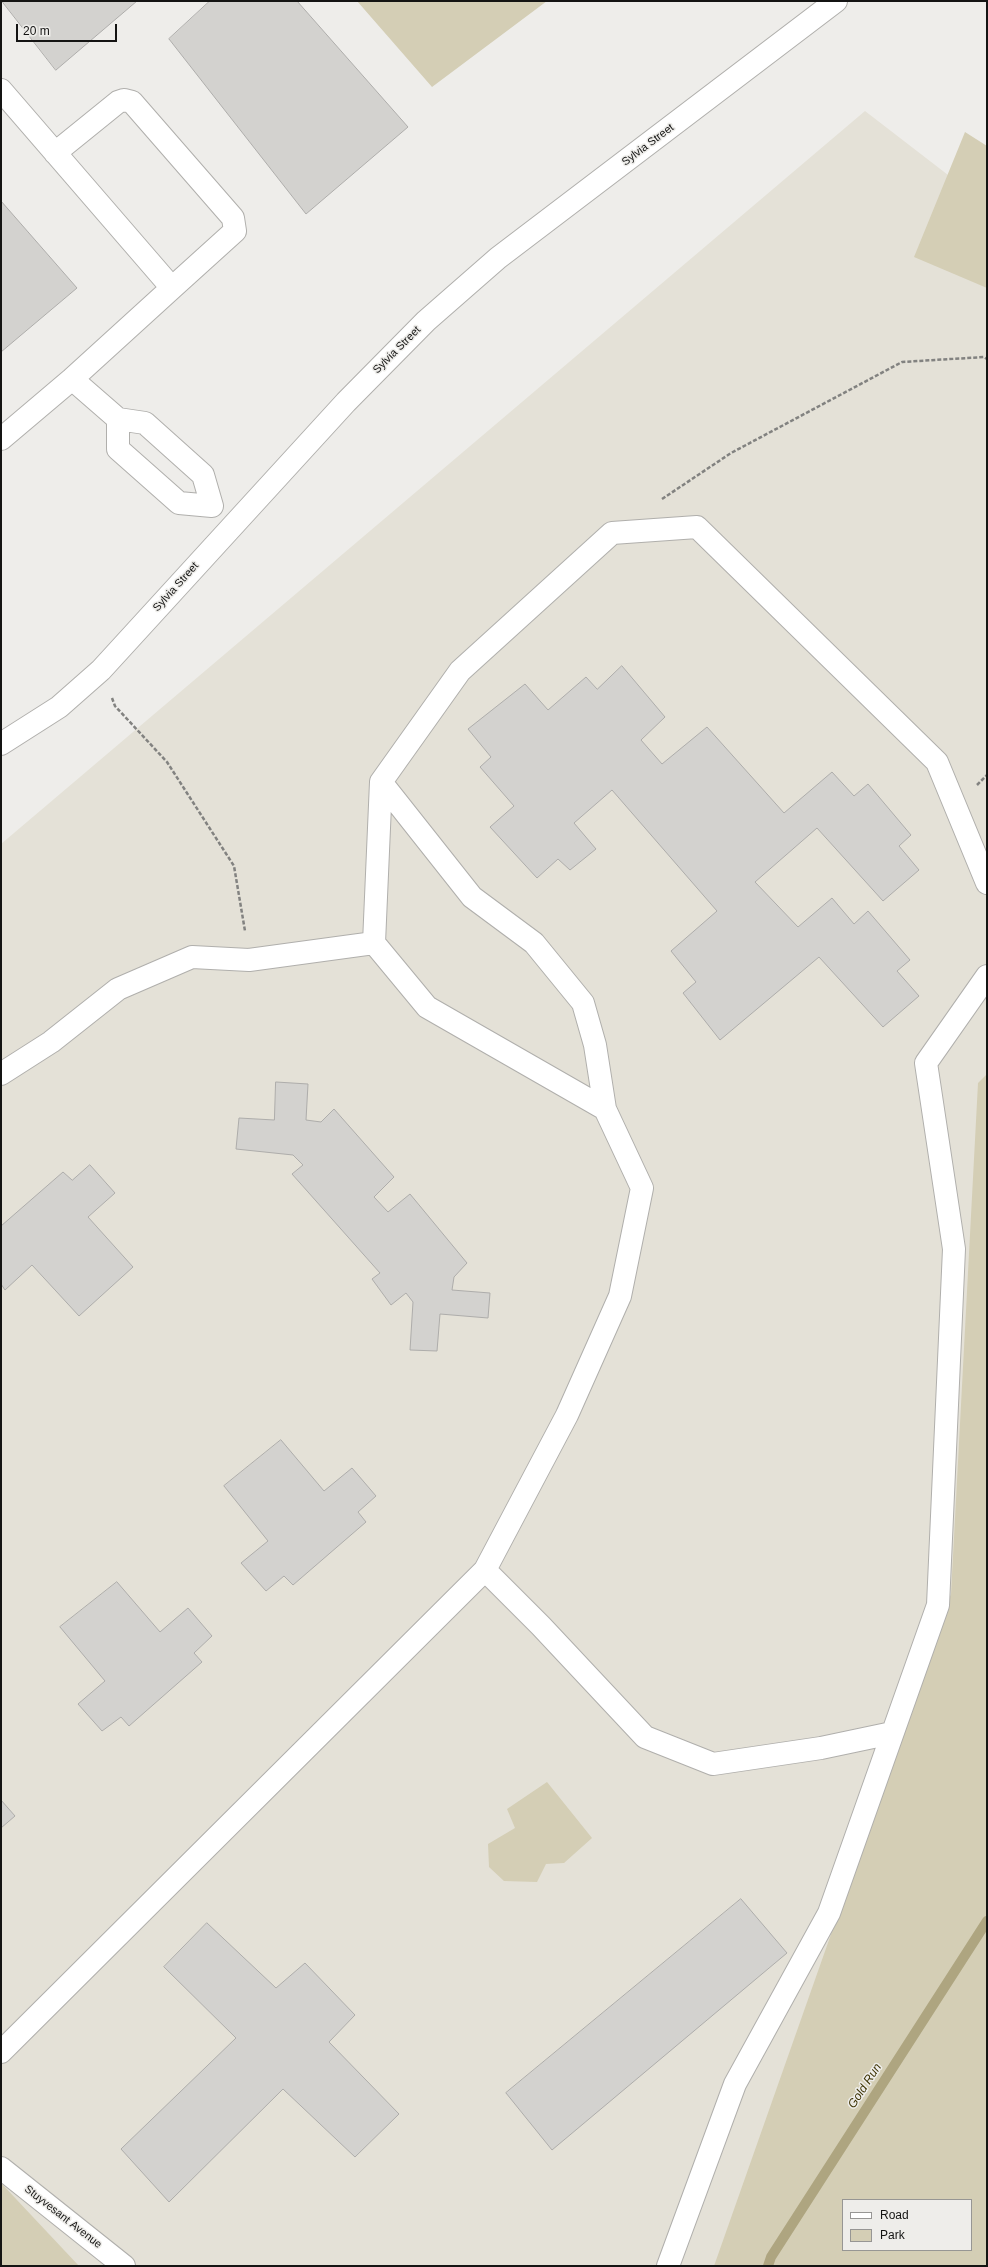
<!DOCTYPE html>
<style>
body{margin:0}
#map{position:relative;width:988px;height:2267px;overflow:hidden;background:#eeedea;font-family:Helvetica,sans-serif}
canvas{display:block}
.frame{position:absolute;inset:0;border:2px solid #141413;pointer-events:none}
.legend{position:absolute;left:842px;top:2199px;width:130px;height:52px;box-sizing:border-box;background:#eeedea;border:1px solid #979694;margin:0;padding:5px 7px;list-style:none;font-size:12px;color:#141413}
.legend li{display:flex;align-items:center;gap:8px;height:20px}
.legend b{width:20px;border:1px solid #979694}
.scale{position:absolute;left:16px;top:24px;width:101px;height:18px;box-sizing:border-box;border:2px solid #141413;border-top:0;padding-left:5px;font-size:12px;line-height:14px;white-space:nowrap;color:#141413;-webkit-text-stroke:3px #eeedea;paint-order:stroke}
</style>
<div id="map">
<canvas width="988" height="2267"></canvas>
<div class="frame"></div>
<ul class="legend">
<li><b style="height:5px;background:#fff"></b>Road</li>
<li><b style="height:11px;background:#d4ceb5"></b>Park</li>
</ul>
<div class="scale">20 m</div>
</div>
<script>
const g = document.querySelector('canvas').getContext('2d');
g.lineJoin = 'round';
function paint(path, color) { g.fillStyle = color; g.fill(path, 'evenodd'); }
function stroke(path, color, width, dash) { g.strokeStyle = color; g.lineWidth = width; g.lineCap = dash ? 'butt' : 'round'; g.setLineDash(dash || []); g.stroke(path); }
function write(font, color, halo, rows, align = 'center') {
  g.font = font + ' Helvetica,sans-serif'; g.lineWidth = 3; g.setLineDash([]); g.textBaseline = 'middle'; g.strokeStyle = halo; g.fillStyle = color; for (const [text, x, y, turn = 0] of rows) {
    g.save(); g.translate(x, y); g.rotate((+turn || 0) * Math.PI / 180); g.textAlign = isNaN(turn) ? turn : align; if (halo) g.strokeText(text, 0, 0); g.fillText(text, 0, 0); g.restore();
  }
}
const built = new Path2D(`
 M865,111l122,94v1900l-144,95v50l-10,16h-832v-1422z`);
const green = new Path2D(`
 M357,1h190l-115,86z
 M965,132l22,14v142l-73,-31z
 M987,1074v1192h-273l237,-672 27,-511zM843,2200h128v50h-128z
 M547,1782l45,56 -28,25 -18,1 -9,18 -33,-1 -15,-14 -1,-23 27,-16 -8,-19z
 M1,2183l78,83h-78z`);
const stream = new Path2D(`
 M768,2266l3,-9 216,-336`);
const building = new Path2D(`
 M2,1h135l-81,69z
 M210,1h87l111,126 -102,87 -137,-175z
 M1,201l76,87 -76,64z
 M622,666l43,51 -24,23 21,24 45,-37 77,86 48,-41 22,24 14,-12 43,51 -12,11 20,24 -36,31 -66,-73 -62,54 43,45 34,-29 22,26 14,-13 42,49 -13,11 22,25 -36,31 -64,-70 -99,83 -37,-47 13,-11 -25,-31 46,-40 -105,-121 -38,33 22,26 -26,21 -12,-11 -21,19 -47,-51 24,-21 -34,-39 11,-10 -23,-28 57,-45 23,26 38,-33 11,12z
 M276,1082l32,2 -2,36 15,2 13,-13 60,68 -20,20 14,15 22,-18 57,69 -13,14 -2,13 38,3 -2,25 -48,-4 -3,37 -27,-1 3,-48 -7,-9 -15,12 -19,-26 8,-6 -88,-99 11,-9 -10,-10 -57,-6 3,-31 35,2z
 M90,1165l25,28 -27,24 45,50 -54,49 -47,-51 -27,25 -4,-6v-58l62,-54 9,8z
 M281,1440l43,51 28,-23 24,28 -18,16 8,10 -73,63 -9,-9 -18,15 -25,-28 27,-22 -44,-55z
 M117,1582l43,50 28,-24 24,28 -18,17 8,9 -73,64 -8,-9 -19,14 -24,-27 27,-23 -45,-54z
 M1,1800l14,16 -14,12z
 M741,1899l46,54 -235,197 -46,-57z
 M207,1923l69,65 29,-25 50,52 -26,27 70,72 -44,43 -72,-68 -114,113 -48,-53 115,-111 -72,-71z`);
const path = new Path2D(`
 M662,499l69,-46 171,-91 82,-5 3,2
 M112,698l3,8 52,56 67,104 11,65
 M977,785l10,-10`);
const minor = new Path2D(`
 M1,90l171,198 -100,91 -71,60
 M55,153l63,-51 6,-2 8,2 101,116 2,13 -63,57
 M72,379l46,40 27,4 58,52 9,31 -33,-3 -61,-54v-30
 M1,744l58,-37 42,-37 245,-268 80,-81 72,-63 338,-257
 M381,782l91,115 62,46 49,60 12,42 10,64
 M1,1074l50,-32 67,-53 74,-32 57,3 125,-17
 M892,1733l-71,15 -108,16 -68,-27 -104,-111 -56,-56 82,-155 53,-119 22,-108 -37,-79 -178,-102 -53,-64 7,-161 79,-111 152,-138 85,-6 240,235 50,121
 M1,2052l484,-482
 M1,2168l123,98
 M668,2266l67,-182 94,-171 109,-308 16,-356 -28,-186 61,-87`);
const streetNames = [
 ["Sylvia Street",648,145,-37],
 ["Sylvia Street",397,350,-45],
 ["Sylvia Street",176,587,-48],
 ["Stuyvesant Avenue",63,2217,38]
];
const waterNames = [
 ["Gold Run",865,2086,-57]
];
paint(built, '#e4e1d7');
paint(green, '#d4ceb5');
stroke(stream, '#aea580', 10);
paint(building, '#d3d2cf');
stroke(building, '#aeadab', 1);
stroke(minor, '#b0afac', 24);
stroke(path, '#828280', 2.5, [4, 2]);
stroke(minor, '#fff', 22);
write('11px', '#141413', '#eeedea', streetNames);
write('italic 12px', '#3b3100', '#eeedea', waterNames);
</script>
